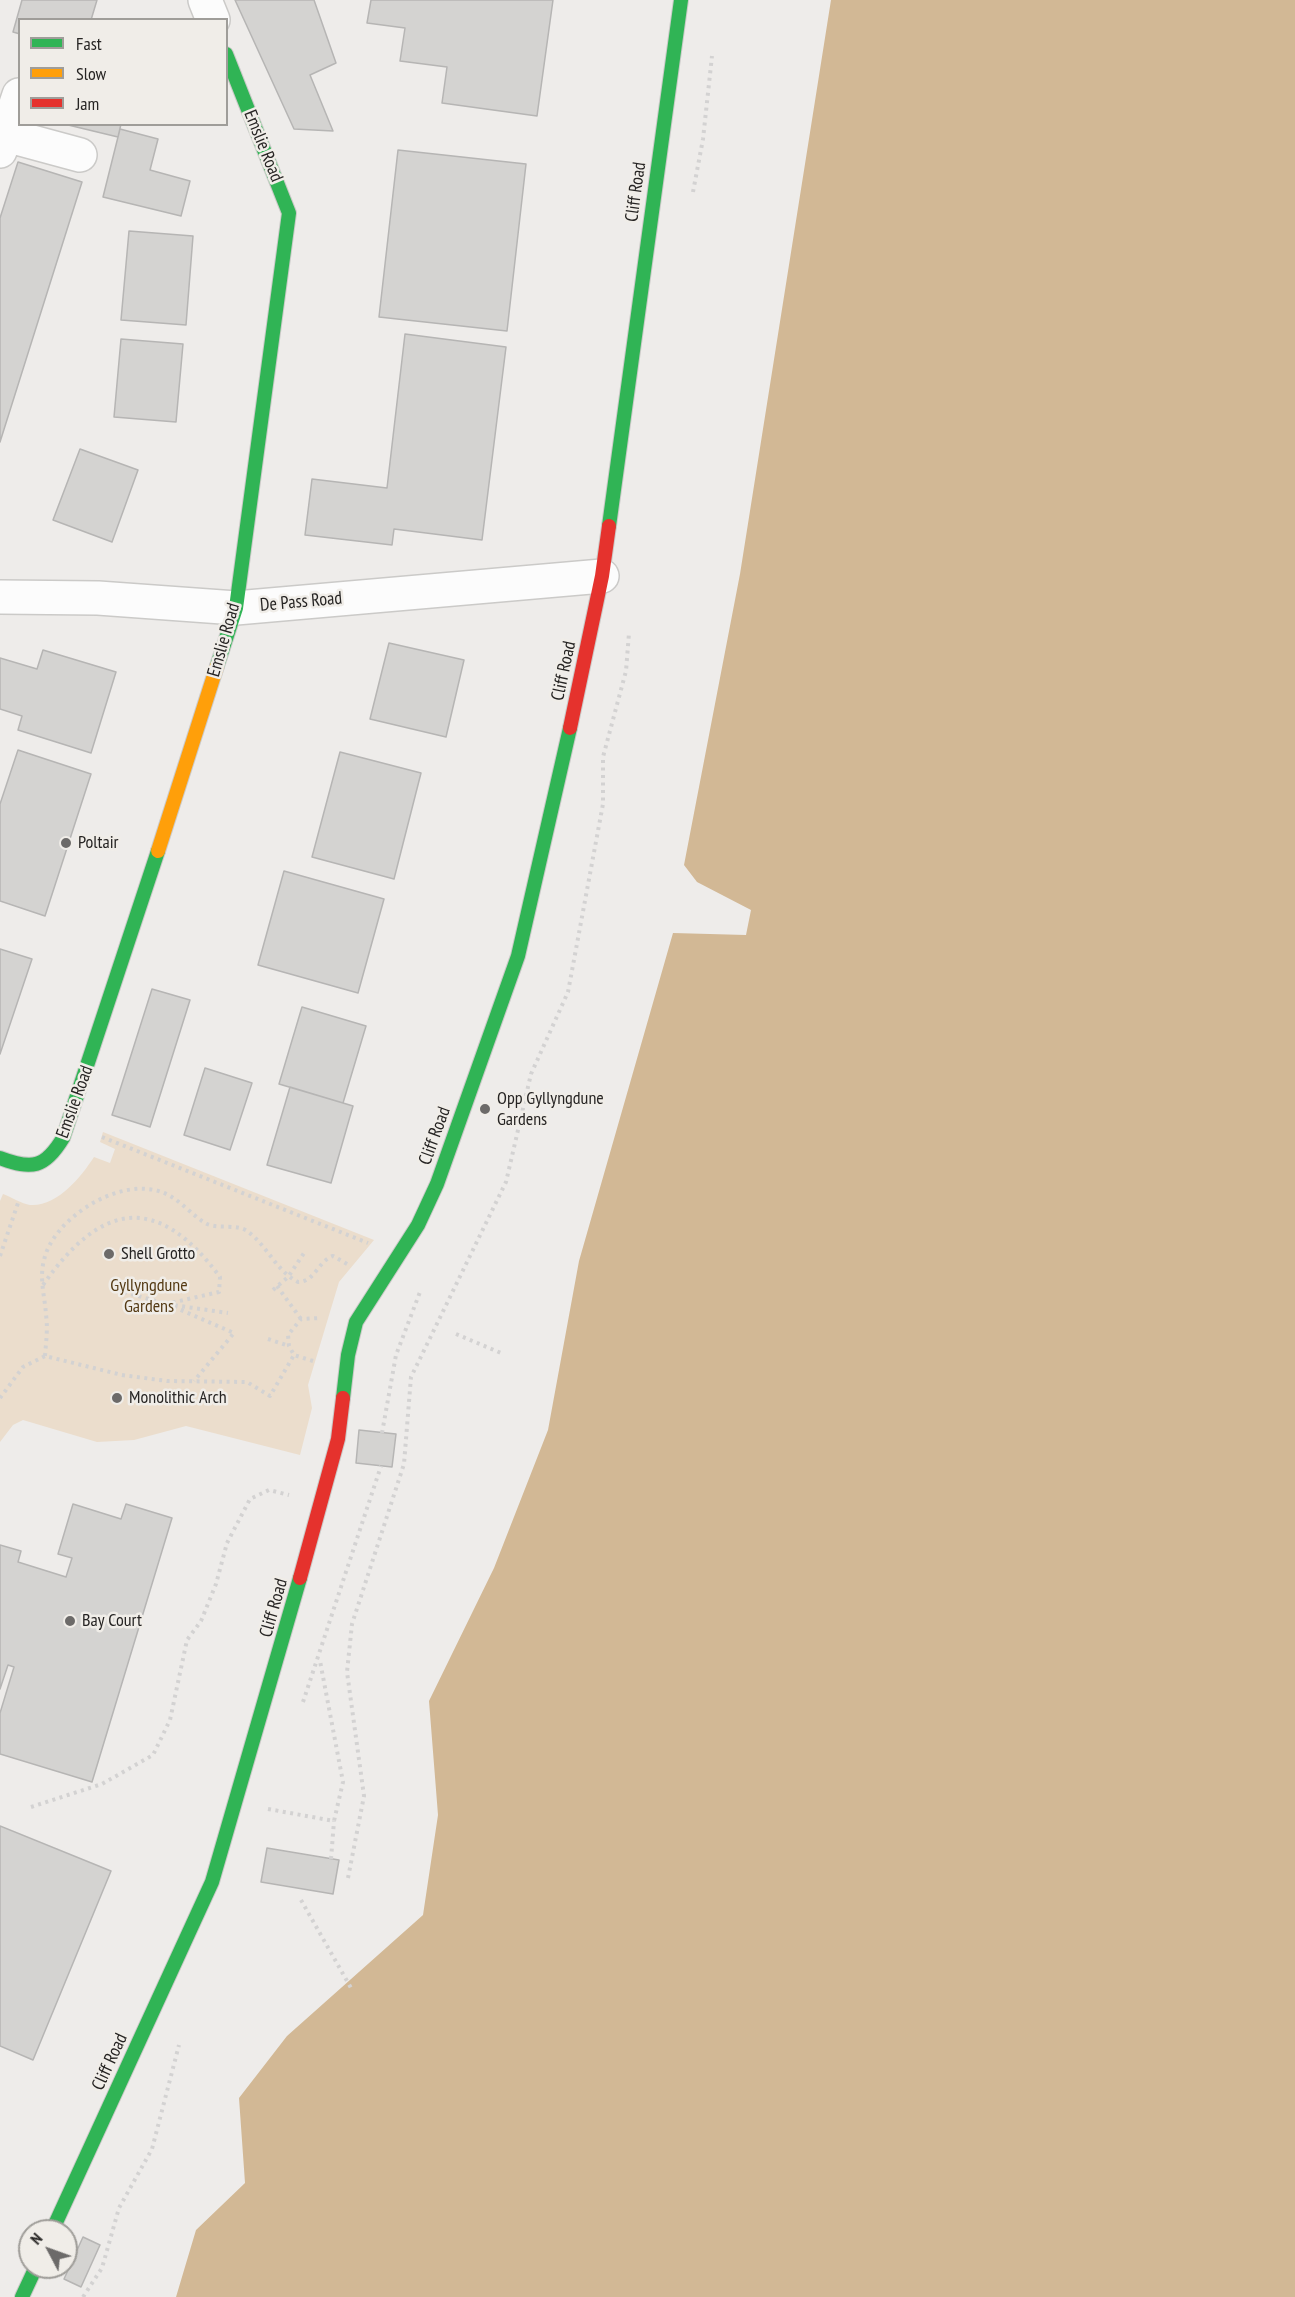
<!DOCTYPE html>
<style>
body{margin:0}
#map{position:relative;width:1295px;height:2297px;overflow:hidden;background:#eeecea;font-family:"PT Sans Narrow",sans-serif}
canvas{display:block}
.legend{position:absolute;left:18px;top:18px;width:210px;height:108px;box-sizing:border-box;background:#f0ede8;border:2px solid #9f9d99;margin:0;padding:8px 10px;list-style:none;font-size:18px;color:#262423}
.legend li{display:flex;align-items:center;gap:12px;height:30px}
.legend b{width:30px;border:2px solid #9f9d99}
.north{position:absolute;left:18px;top:2219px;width:60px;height:60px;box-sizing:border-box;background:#f0ede8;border:2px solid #9f9d99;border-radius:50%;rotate:311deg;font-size:16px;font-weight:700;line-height:24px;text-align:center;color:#262423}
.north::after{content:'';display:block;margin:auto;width:21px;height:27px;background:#6c6a69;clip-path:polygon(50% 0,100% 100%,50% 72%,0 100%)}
</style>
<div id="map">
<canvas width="1295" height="2297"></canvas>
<ul class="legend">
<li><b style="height:8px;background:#30b455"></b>Fast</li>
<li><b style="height:8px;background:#ff9f0a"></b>Slow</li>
<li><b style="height:8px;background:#e5322d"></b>Jam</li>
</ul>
<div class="north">N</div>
</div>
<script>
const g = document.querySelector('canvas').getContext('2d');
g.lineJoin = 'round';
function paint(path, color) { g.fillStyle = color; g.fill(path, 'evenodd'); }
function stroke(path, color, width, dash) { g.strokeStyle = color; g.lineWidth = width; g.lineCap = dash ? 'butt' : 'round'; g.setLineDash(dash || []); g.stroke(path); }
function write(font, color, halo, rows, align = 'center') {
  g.font = font + ' "PT Sans Narrow",sans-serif'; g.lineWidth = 5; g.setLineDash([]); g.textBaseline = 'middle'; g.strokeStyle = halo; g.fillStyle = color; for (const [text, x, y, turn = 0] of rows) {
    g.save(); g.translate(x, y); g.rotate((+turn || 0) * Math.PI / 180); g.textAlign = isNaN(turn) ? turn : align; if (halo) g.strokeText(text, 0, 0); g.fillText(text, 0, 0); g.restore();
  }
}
const green = new Path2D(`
 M103,1132l271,108 -35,42 -31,103 4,23 -12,47 -114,-29 -52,14 -37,2 -74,-22 -10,5 -13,17v-241l3,-7c8,3 19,10 27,11 27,2 51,-28 64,-48l16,6 5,-14 -15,-7z`);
const water = new Path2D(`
 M831,0h464v2297h-1119l20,-67 49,-47 -6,-85 48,-62 136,-121 15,-100 -9,-114 65,-133 54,-138 31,-169 94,-328 73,2 5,-25 -54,-28 -13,-17 56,-291z`);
const building = new Path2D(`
 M22,0h75l-6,20h-71v14l-7,-2z
 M235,0h79l22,63 -26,12 23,56 -39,-2z
 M371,0h182l-16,116 -95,-13 5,-36 -47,-6 5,-33 -38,-5z
 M64,124h57l-3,13z
 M120,129l38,10 -8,31 40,11 -9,35 -78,-19z
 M398,150l128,14 -19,167 -128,-14z
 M18,162l64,20 -82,260v-224z
 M129,231l64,5 -7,89 -65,-5z
 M405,334l101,13 -24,193 -88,-11 -2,16 -87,-10 7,-56 75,9z
 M121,339l62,5 -7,78 -62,-5z
 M80,449l58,21 -26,72 -59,-22z
 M389,643l75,17 -18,77 -76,-18z
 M43,650l73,22 -25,81 -73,-23 4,-14 -22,-7v-51l37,11z
 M18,750l73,24 -46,142 -45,-15v-97z
 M340,752l81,21 -27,106 -82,-22z
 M284,871l100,28 -26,94 -100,-28z
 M0,949l32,10 -32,95z
 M152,989l38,11 -40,127 -38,-12z
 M302,1007l64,19 -23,77 -64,-19z
 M205,1068l47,15 -22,67 -46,-15z
 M290,1087l63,19 -22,77 -64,-18z
 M359,1430l37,4 -4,33 -36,-4z
 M73,1504l48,15 5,-15 46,14 -80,264 -92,-28v-41l14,-46 -6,-2 -8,24v-144l21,6 -3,11 48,15 6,-19 -14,-4z
 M0,1826l111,45 -78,189 -33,-14z
 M267,1848l72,12 -6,34 -72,-12z
 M83,2237l17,8 -19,42 -17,-8z`);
const path = new Path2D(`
 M693,192l10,-53 9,-83
 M102,1137l266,106
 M0,1256l19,-56
 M43,1285c58,-83 114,-93 177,-8l-1,15 -53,12
 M277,1286l24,33
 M273,1290l15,-13 18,-27
 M124,1292l42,12 62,9
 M167,1304l67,29 -40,48
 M456,1334l45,19
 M268,1339l21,7
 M45,1356c1,-14 3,-28 1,-41 -1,-18 -7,-36 -2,-55 9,-40 69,-79 110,-70 23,4 36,25 53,34 12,5 30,0 40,7 20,14 29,40 51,51 17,0 20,-21 35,-26l16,9
 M313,1361l-19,-6 -5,-9 -1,-11 13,-16 20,-1
 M0,1398l23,-31 22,-11 77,19 45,6 80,1 23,14 24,-41
 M382,1433l14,-78 24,-63
 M303,1702l78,-236
 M31,1807l71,-23 51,-29 17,-35 17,-80 14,-19 15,-37 11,-41 23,-44 19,-9 20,5
 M268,1809l66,12 9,-39 -23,-121
 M331,1859l3,-38
 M348,1878l16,-82 -17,-124 5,-48 52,-160 7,-87 95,-195 25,-108 37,-82 35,-188v-47l23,-86 3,-38
 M301,1900l50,88
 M83,2297l19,-29 17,-60 33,-59 27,-104`);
const street = new Path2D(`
 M205,0l8,20
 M6,135l74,20
 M0,151l19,-56
 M0,597l98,1 138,10 366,-32`);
const fast = new Path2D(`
 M609,526l72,-526
 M217,666l19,-58 53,-395 -63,-159
 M0,1158c32,12 45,10 63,-20l95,-287
 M343,1398l5,-43 8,-33 62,-97 19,-41 81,-228 52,-228
 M52,2231l160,-349 88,-304
 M22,2297l14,-30`);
const slow = new Path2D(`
 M158,851l59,-185`);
const jam = new Path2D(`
 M570,728l32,-152 7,-50
 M300,1578l38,-139 5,-41`);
const markers = [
 [66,843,6,"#6c6a69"],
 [485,1109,6,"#6c6a69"],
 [109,1254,6,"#6c6a69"],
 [117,1398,6,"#6c6a69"],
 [70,1621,6,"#6c6a69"]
];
const streetNames = [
 ["Emslie Road",263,146,68],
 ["Cliff Road",636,192,-82],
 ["De Pass Road",301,602,-5],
 ["Emslie Road",224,640,-74],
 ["Cliff Road",564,671,-78],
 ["Emslie Road",75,1102,-70],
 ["Cliff Road",435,1136,-70],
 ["Cliff Road",274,1608,-74],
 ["Cliff Road",110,2062,-65]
];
const poiNames = [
 ["Poltair",78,843],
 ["Opp Gyllyngdune",497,1099],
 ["Gardens",497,1120],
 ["Shell Grotto",121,1254],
 ["Monolithic Arch",129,1398],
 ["Bay Court",82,1621]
];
const parkNames = [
 ["Gyllyngdune",149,1286],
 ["Gardens",149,1307]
];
paint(green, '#ebddcc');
paint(water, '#d2b895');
paint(building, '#d4d3d1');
stroke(building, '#b6b5b4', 1.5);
stroke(street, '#cbcac8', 36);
stroke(fast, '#cbcac8', 16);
stroke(slow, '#cbcac8', 16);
stroke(jam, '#cbcac8', 16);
stroke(path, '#d3d2d2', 4, [3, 4.5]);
stroke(street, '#fcfcfc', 33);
stroke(fast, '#30b455', 14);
stroke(slow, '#ff9f0a', 14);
stroke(jam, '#e5322d', 14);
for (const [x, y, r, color] of markers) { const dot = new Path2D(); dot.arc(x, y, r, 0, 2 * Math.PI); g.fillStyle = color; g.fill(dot); stroke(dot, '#f0ede8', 2); }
write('18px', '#262423', '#f0ede8', streetNames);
write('18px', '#262423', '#f0ede8', poiNames, 'left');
write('18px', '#543a14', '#f0ede8', parkNames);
</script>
